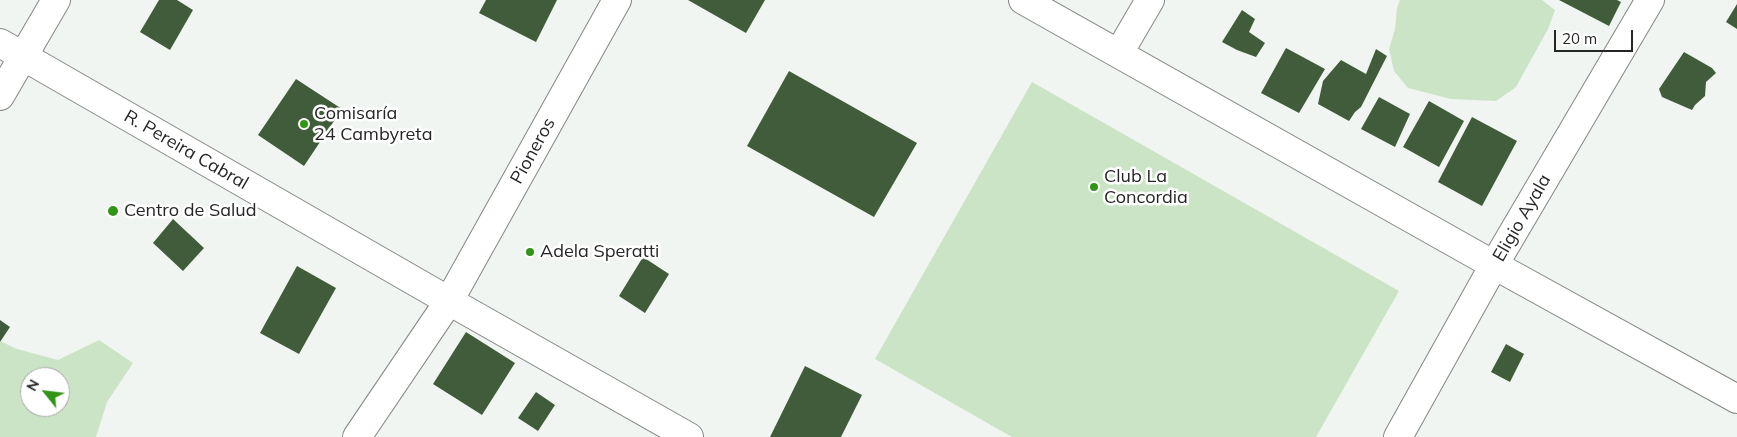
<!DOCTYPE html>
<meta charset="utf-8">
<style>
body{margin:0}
#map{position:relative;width:1737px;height:437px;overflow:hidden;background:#f1f5f1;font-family:Mulish,sans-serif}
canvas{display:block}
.north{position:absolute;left:20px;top:367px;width:50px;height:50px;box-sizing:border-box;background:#fff;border:1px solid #a8a8a8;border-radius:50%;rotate:299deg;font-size:14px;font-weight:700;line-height:20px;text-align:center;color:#252625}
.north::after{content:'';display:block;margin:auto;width:18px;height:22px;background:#339518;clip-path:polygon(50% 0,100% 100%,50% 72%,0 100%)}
.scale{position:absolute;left:1554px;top:30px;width:79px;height:22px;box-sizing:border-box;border:2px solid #252625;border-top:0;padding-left:6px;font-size:15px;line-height:18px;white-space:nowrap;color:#252625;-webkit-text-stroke:4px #fff;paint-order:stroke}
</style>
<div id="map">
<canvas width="1737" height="437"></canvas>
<div class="north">N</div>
<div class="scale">20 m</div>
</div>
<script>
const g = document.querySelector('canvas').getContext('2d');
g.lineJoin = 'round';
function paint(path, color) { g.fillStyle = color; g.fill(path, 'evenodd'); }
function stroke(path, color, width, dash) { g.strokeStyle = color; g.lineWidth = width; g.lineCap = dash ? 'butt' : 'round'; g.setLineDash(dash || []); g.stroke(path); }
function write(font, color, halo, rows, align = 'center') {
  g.font = font + ' Mulish,sans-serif'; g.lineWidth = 5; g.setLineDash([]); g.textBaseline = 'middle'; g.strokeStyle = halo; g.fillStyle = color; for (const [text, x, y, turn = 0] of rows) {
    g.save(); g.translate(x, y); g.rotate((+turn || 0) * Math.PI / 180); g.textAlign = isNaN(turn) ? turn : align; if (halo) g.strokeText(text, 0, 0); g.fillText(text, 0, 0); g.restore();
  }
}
const green = new Path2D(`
 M1400,0h142l13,10 -7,19 -32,58 -20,14 -45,-2 -43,-11 -14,-17 -5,-22 6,-20 2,-21z
 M1032,82l367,209 -83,146h-304l-137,-78z
 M99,340l34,23 -26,39 -11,35h-96v-96l17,8 41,11zM30,377h30v30h-30z`);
const building = new Path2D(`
 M159,0h18l16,10 -23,40 -30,-18z
 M486,0h71l-21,42 -57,-29z
 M688,0h77l-19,33z
 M1559,0h58l4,2 -12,24z
 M1737,4v25l-11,-7z
 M1242,10l13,9 -6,13 16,11 -9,14 -19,-7 -15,-8z
 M1286,48l39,21 -26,44 -38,-20z
 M1376,49l11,7 -26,51 -6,5 -6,9 -31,-17 5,-23 18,-21 25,14z
 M1684,52l28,16 4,5 -10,9 -1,14 -10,9 -3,5 -30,-13 -3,-8z
 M789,71l128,72 -43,74 -127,-71z
 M296,79l46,30 -38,57 -46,-31z
 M1379,97l31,17 -15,33 -34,-18z
 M1429,101l35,20 -25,46 -36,-20z
 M1472,117l45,24 -35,65 -44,-24z
 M173,219l31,29 -21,23 -30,-28z
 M643,257l26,17 -24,39 -26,-17z
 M297,266l39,22 -37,66 -39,-21z
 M0,320l10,7 -10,15z
 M466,332l49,31 -33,52 -49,-31z
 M1506,344l18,10 -14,28 -19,-10z
 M805,366l57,29 -21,42h-71z
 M536,392l19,13 -17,26 -20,-13z`);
const minor = new Path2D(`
 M1023,0l471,265 243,134
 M1119,53l31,-53
 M0,96l56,-96
 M357,437l92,-136 240,136
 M1398,437l96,-172 156,-265`);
const major = new Path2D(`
 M0,43l449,258 168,-301`);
const markers = [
 [304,124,5,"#339518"],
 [1094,187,5,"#339518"],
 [113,211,6,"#339518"],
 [530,252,5,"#339518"]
];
const poiNames = [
 ["Comisaría",314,114],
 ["24 Cambyreta",314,135],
 ["Club La",1104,177],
 ["Concordia",1104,198],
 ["Centro de Salud",124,211],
 ["Adela Speratti",540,252]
];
const streetNames = [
 ["R. Pereira Cabral",186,150,30],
 ["Pioneros",533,151,-61],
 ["Eligio Ayala",1522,218,-60]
];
paint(green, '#cbe4c6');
paint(building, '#405c3a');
stroke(minor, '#838783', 30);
stroke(major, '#838783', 30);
stroke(minor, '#fff', 28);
stroke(major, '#fff', 28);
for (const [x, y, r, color] of markers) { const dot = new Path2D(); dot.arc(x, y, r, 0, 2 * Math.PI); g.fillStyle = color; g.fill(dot); stroke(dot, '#fff', 2); }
write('18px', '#252625', '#fff', poiNames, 'left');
write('18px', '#252625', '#fff', streetNames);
</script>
